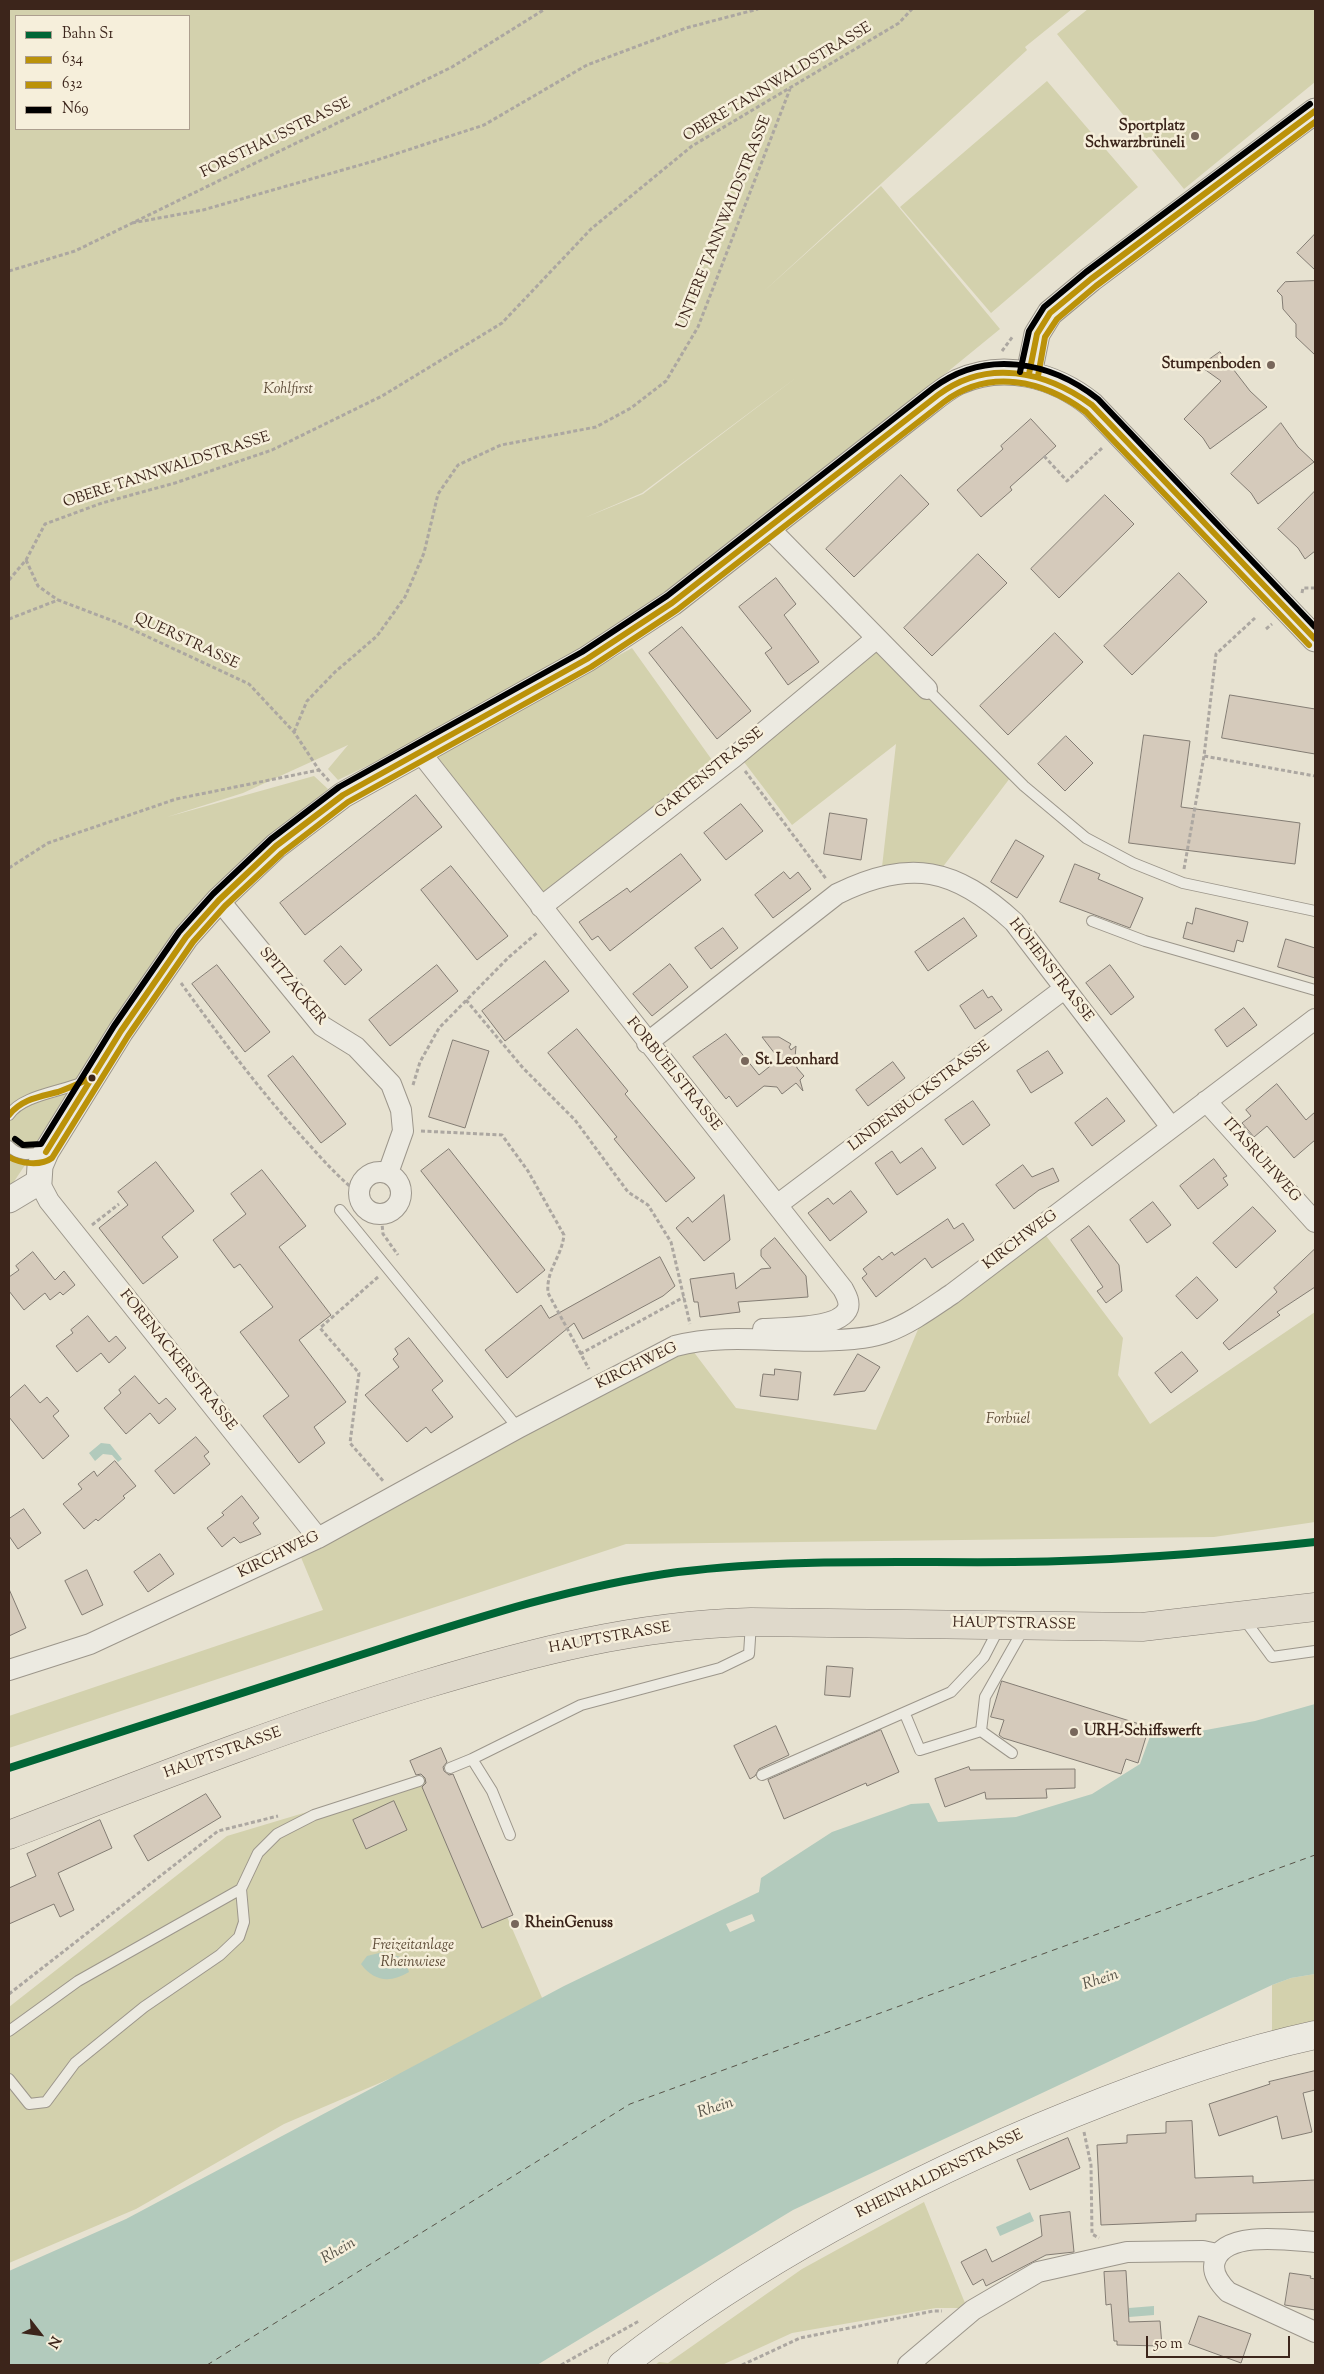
<!DOCTYPE html>
<meta charset="utf-8">
<style>
body{margin:0}
#map{position:relative;width:1324px;height:2374px;overflow:hidden;background:#e7e2d1;font-family:"Sorts Mill Goudy",serif}
canvas{display:block}
.frame{position:absolute;inset:0;border:10px solid #3c251b;pointer-events:none}
.legend{position:absolute;left:15px;top:15px;width:175px;height:115px;box-sizing:border-box;background:#f6efdb;border:1px solid #ac9e8e;margin:0;padding:6px 9px;list-style:none;font-size:15px;color:#3c251b}
.legend li{display:flex;align-items:center;gap:10px;height:25px}
.legend b{width:25px;border:1px solid #ac9e8e}
.north{position:absolute;left:15px;top:2309px;width:50px;height:50px;-webkit-text-stroke:4px #f6efdb;paint-order:stroke;rotate:120deg;font-size:14px;font-weight:700;line-height:20px;text-align:center;color:#3c251b}
.north::after{content:'';display:block;margin:auto;width:18px;height:22px;background:#3c251b;clip-path:polygon(50% 0,100% 100%,50% 72%,0 100%)}
.scale{position:absolute;left:1146px;top:2336px;width:144px;height:22px;box-sizing:border-box;border:2px solid #3c251b;border-top:0;padding-left:6px;font-size:15px;line-height:18px;white-space:nowrap;color:#3c251b;-webkit-text-stroke:4px #f6efdb;paint-order:stroke}
</style>
<div id="map">
<canvas width="1324" height="2374"></canvas>
<div class="frame"></div>
<ul class="legend">
<li><b style="height:6px;background:#006536"></b>Bahn S1</li>
<li><b style="height:6px;background:#bb9209"></b>634</li>
<li><b style="height:6px;background:#bb9209"></b>632</li>
<li><b style="height:6px;background:#000"></b>N69</li>
</ul>
<div class="north">N</div>
<div class="scale">50 m</div>
</div>
<script>
const g = document.querySelector('canvas').getContext('2d');
g.lineJoin = 'round';
function paint(path, color) { g.fillStyle = color; g.fill(path, 'evenodd'); }
function stroke(path, color, width, dash) { g.strokeStyle = color; g.lineWidth = width; g.lineCap = dash ? 'butt' : 'round'; g.setLineDash(dash || []); g.stroke(path); }
function write(font, color, halo, rows, align = 'center') {
  g.font = font + ' "Sorts Mill Goudy",serif'; g.lineWidth = 5; g.setLineDash([]); g.textBaseline = 'middle'; g.strokeStyle = halo; g.fillStyle = color; for (const [text, x, y, turn = 0] of rows) {
    g.save(); g.translate(x, y); g.rotate((+turn || 0) * Math.PI / 180); g.textAlign = isNaN(turn) ? turn : align; if (halo) g.strokeText(text, 0, 0); g.fillText(text, 0, 0); g.restore();
  }
}
const green = new Path2D(`
 M9,9h1063l-47,38 2,3 -264,242 118,-106 119,143 -284,232 -129,90 -144,78 -105,51 -10,-11 20,-24 -105,48 -76,24 147,-41 14,13 -134,123 -185,277zM16,16h173v113h-173zM797,377l-154,117 -59,24 58,-25z
 M1088,9h227v73l-131,107 -127,-155z
 M1047,81l91,106 -147,126 -91,-106z
 M876,647l134,131 -68,90 -26,-3 -34,2 14,-123 -104,81 -48,-63z
 M632,648l80,112 -169,135 -111,-138z
 M1044,1233l79,105 -5,37 32,49 165,-112v210l-101,15 -588,7 -617,204v-32l314,-106 -23,-55 390,-208 46,61 140,22 43,-103z
 M444,1771l99,229 -140,73 -119,51 -148,85 -127,54v-256l218,-171z
 M1315,1974v52l-43,9v-50l19,-7z
 M924,2202l43,106h-31l-144,25 -70,32h-67l4,-3 9,1 134,-94z`);
const water = new Path2D(`
 M101,1443l9,1 12,15 -4,3 -6,-7 -9,-1 -8,7 -6,-8z
 M1315,1704v270l-24,4 -19,7 -479,225 -256,155h-528v-94l117,-52 438,-233 195,-94 2,-14 71,-46 79,-28 18,-1 9,19 78,-5 76,-23 48,-30 12,-33 21,5 82,-15z
 M383,1952l21,6 5,14c-18,11 -35,10 -48,-8l6,-8z
 M1030,2212l4,9 -34,15 -4,-9z
 M1154,2306v9l-25,2v-9z`);
const pier = new Path2D(`
 M752,1914l3,7 -25,11 -4,-8z`);
const ferry = new Path2D(`
 M207,2365l423,-261 685,-249`);
const building = new Path2D(`
 M1315,234v36l-18,-17z
 M1315,281v74l-19,-18v-13l-13,-15 -1,-13 -5,-5 8,-9z
 M1220,352l30,39 17,16 -57,42 -7,-11 -19,-19 37,-38 -21,-15z
 M1031,419l25,27 -46,41 2,3 -31,27 -24,-27 46,-41 -2,-3z
 M1281,423l17,24 16,15 -56,42 -7,-11 -20,-19z
 M901,475l28,29 -75,73 -28,-28z
 M1315,491v60l-10,8 -7,-11 -20,-19z
 M1105,495l29,29 -75,74 -28,-29z
 M978,554l29,29 -75,73 -28,-28z
 M1179,573l28,29 -75,73 -28,-29z
 M776,578l20,26 -12,11 35,47 -31,23 -23,-32 7,-5 -33,-41z
 M682,627l69,84 -34,28 -68,-86z
 M1055,633l28,29 -75,73 -28,-29z
 M1230,695l85,14v45l-93,-16z
 M1144,735l46,6 -9,66 119,16 -5,41 -166,-21z
 M1066,736l27,27 -28,28 -27,-27z
 M416,795l26,32 -137,108 -25,-32z
 M741,804l22,27 -37,29 -22,-27z
 M830,813l37,6 -6,41 -37,-6z
 M1016,840l28,16 -27,42 -26,-16z
 M681,854l20,26 -91,71 -12,-15 -6,4 -13,-18 48,-34 3,4z
 M1075,864l25,10 -2,5 45,19 -13,30 -70,-26z
 M451,866l57,70 -31,24 -56,-70z
 M784,872l6,7 8,-7 13,17 -38,29 -18,-23z
 M1196,908l52,14 -5,20 -6,-2 -3,12 -51,-14 4,-16 5,2z
 M964,918l13,18 -49,35 -13,-19z
 M723,928l15,20 -27,21 -16,-21z
 M1286,939l29,9v30l-37,-11z
 M341,946l21,24 -17,15 -21,-24z
 M545,961l24,30 -64,50 -23,-30z
 M670,964l18,23 -36,29 -19,-22z
 M217,965l53,67 -25,20 -53,-68z
 M437,965l21,26 -68,55 -21,-26z
 M1110,965l24,32 -23,18 -25,-32z
 M983,990l5,8 4,-2 10,14 -27,19 -15,-23z
 M1244,1008l13,17 -30,22 -12,-17z
 M577,1029l51,62 -3,3 70,84 -29,24 -52,-63 3,-2 -69,-84z
 M726,1034l33,41 20,-16 -17,-22h17l12,7 -2,3 2,3 5,-4 -1,12 2,10 7,8 -4,4 3,11 -7,-8 -14,11 -5,-7 -13,-1 -27,21 -8,-11 -3,3 -33,-42z
 M453,1040l36,11 -24,77 -36,-11z
 M1048,1051l15,22 -32,20 -14,-22z
 M293,1056l53,68 -25,19 -53,-67z
 M893,1062l12,16 -37,28 -12,-16z
 M1277,1084l29,36 9,-8v28l-21,18 -27,-32 -13,11 -12,-14 9,-7 -5,-6z
 M1107,1098l18,23 -33,25 -17,-23z
 M973,1101l17,24 -27,20 -18,-25z
 M922,1148l14,20 -39,27 -22,-32 17,-12 8,12z
 M449,1149l96,121 -28,23 -96,-122z
 M1214,1159l13,17 -4,2 5,7 -30,24 -18,-23z
 M156,1162l38,49 -32,26 16,20 -35,27 -44,-56 29,-23 -10,-13z
 M1023,1165l9,12 21,-9 6,13 -20,9 -25,19 -18,-24z
 M262,1170l44,56 -27,21 52,68 -32,25 47,62 -32,25 11,16 -26,20 -36,-47 26,-20 -49,-64 33,-25 -33,-43 -6,4 -21,-28 33,-26 -15,-20z
 M851,1191l16,21 -37,29 -22,-28 20,-15 5,6z
 M724,1195l6,45 -26,21 -28,-33 12,-11 4,5z
 M1153,1202l18,23 -24,18 -17,-23z
 M1253,1207l23,24 -40,37 -23,-25z
 M948,1219l6,10 9,-6 11,17 -42,28 -7,-10 -49,39 -14,-19 5,-4 -4,-5 16,-13 3,4 10,-8 2,3z
 M1089,1226l30,39 3,26 -16,12 -9,-12 6,-4 -32,-47z
 M775,1238l31,38 2,21 -70,5 2,10 -40,5 -2,-15h-4l-4,-23 44,-6 2,16 25,-20 10,-1 -10,-12v-6z
 M1315,1249v38l-38,25 3,3 -51,35 -6,-7 54,-51 -3,-4z
 M33,1252l22,28 9,-9 11,14 -12,10 -3,-3 -10,8 -5,-7 -21,17 -15,-19v-14l10,-7 -3,-4z
 M660,1257l15,29 -12,10 -80,43 -9,-16 -67,55 -22,-28 56,-45 8,13z
 M1197,1277l21,23 -21,19 -21,-23z
 M88,1316l21,26 7,-6 10,12 -17,15 -8,-10 -24,19 -21,-26 17,-13 -2,-3z
 M409,1338l34,43 -11,9 21,27 -22,16 -5,-6 -19,15 -42,-47 34,-28 -6,-8 5,-5 -3,-5z
 M1182,1352l16,19 -27,22 -16,-20z
 M858,1354l22,13 -15,24 -31,4z
 M775,1369l26,3 -3,28 -38,-4 3,-22 11,1z
 M135,1376l24,28 7,-6 10,11 -17,15 -9,-11 -24,21 -22,-26 17,-15 -2,-3z
 M25,1385l15,18 7,-6 12,14 -6,5 16,20 -26,23 -34,-42v-18z
 M196,1437l13,15 -5,4 6,8 -36,30 -19,-23z
 M115,1461l21,25 -13,10 2,2 -27,23 -2,-2 -12,10 -21,-25 19,-15 -4,-5 16,-13 3,5z
 M242,1496l17,22 -6,5 8,11 -21,9 -6,-6 -12,10 -15,-19 17,-13 -2,-2z
 M24,1509l17,24 -23,16 -9,-13v-17z
 M160,1554l14,20 -26,18 -14,-20z
 M87,1570l16,35 -21,10 -17,-34z
 M9,1589l17,39 -17,8z
 M827,1666l26,2 -3,29 -25,-2z
 M1002,1681l147,46 -11,36 -12,-4 -5,15 -118,-36 -4,-3 5,-15 -13,-3z
 M776,1726l13,29 -30,14 -4,7 -5,3 -16,-33z
 M881,1730l18,42 -32,14 -1,-3 -82,36 -16,-39z
 M441,1748l6,14 -4,5 1,4 5,4 4,-1 60,141 -31,13 -60,-141 4,-4 -1,-5 -4,-4 -5,1 -6,-14z
 M969,1767l1,3 105,-1v19l-29,1 1,9 -61,1 -1,-7 -40,15 -10,-28z
 M206,1794l15,23 -73,44 -14,-25z
 M394,1801l13,29 -41,19 -13,-29z
 M100,1820l12,28 -54,25 16,37 -14,7 -6,-13 -45,20v-36l27,-12 -9,-22z
 M1315,2071v19l-12,3 9,39 -30,7 -5,-23 -58,20 -10,-32 61,-20 -1,-2z
 M1192,2121l3,57 58,-2v7l62,-3v32l-119,2v7l-95,4 -4,-80 30,-2v-8l39,-2v-11z
 M1068,2138l12,30 -50,22 -13,-30z
 M1070,2212l4,40 -28,3 -60,31 -3,-7 -10,6 -12,-23 25,-13 6,13 50,-26 -2,-20z
 M1126,2271l3,51 31,-1 2,25 -45,-1v-4h-3l-3,-37 -5,1 -2,-33z
 M1290,2273l21,3 -1,2 5,1v31l-30,-5z
 M1199,2316l52,18 -10,29 -52,-19z`);
const path = new Path2D(`
 M132,223l71,-13 171,-49 110,-36 103,-60 99,-37 72,-19
 M9,271l66,-20 377,-184 93,-58
 M1002,351l11,-15
 M1044,456l23,25 35,-33
 M26,560l12,26 20,14
 M9,580l17,-20 19,-36 57,-21 73,-20 97,-33 110,-54 120,-73 89,-94 101,-83 207,-123 13,-14
 M1302,593l1,-5h12
 M1255,618l-39,36 -12,102 111,20
 M9,619l49,-19 58,22 133,62 45,48 25,38 10,11
 M1266,629l6,-5
 M294,732l13,-31 28,-29 42,-36 28,-39 19,-44 14,-59 20,-29 43,-20 95,-18 35,-19 35,-27 32,-54 92,-238
 M745,771l82,109
 M9,868l39,-25 128,-44 143,-29
 M1184,869l20,-113
 M181,983c39,54 79,108 124,157 17,19 34,38 54,54l-9,8
 M466,1000l57,68 52,52 53,72 20,13 23,37 19,82
 M413,1085l7,-23 19,-34 70,-71 29,-25
 M421,1131l81,4 26,36 36,64c-3,24 -18,34 -16,58l41,76
 M381,1213l2,21 15,21
 M92,1225l27,-21
 M378,1277l-58,51 39,45 -9,70 34,39
 M580,1354l104,-57
 M9,1994l209,-163 60,-15
 M1084,2132l7,33 1,69 7,4
 M561,2365l78,-44
 M742,2365l58,-27 133,-27h9`);
const service = new Path2D(`
 M927,689l97,97 62,52 47,25 50,20 132,28
 M1092,921l53,20 170,49
 M9,1115c13,-20 52,-23 74,-33
 M9,1146c10,11 22,8 36,6
 M340,1210l178,218
 M1244,1619l28,38 43,-6
 M905,1714l15,36 61,-19
 M1012,1753l-31,-22 4,-34 39,-69
 M472,1759l20,32 18,44
 M450,1768l22,-9 109,-54 139,-37 29,-14 2,-31
 M762,1775l189,-83 33,-35 15,-29
 M9,2031l69,-50 163,-92
 M9,2079l20,25 17,-2 29,-39 69,-56 76,-52 19,-18 5,-15 -3,-33 17,-36 19,-19 37,-19 105,-34`);
const minor = new Path2D(`
 M769,528l158,161
 M420,752l423,537c3,6 7,12 5,19 -7,21 -66,20 -85,21
 M219,900l103,126 34,21 35,37 10,26 2,21 -15,42
 M541,907l193,-150 143,-119
 M647,1043l190,-149c74,-36 118,-26 177,28l157,205
 M1206,1101l109,121
 M359 1193a21 21 0 1 1 42 0a21 21 0 1 1-42 0Z
 M39,1182l10,19 269,337
 M777,1205l287,-216
 M9,1670l81,-26 228,-106 200,-110 157,-82c53,-14 109,-2 163,-6 16,-1 34,-2 49,-8 24,-9 44,-24 65,-38l363,-275
 M1315,2242c-26,-2 -90,-12 -100,19 -4,12 5,23 13,31l87,40
 M908,2365l65,-55 65,-38 89,-20 76,-1 14,3`);
const tertiary = new Path2D(`
 M1029,374l8,-40 13,-21 41,-34 224,-168
 M9,1200l30,-18 1,-16 6,-14 75,-121 65,-94 33,-37 57,-54 67,-51 244,-136 85,-56 248,-194c12,-9 24,-20 38,-27 46,-21 97,-7 134,23l223,234`);
const secondary = new Path2D(`
 M622,2365c136,-105 291,-187 450,-251 79,-32 160,-61 243,-79`);
const primary = new Path2D(`
 M9,1835c137,-53 273,-107 414,-150 110,-33 212,-60 328,-63l391,5 173,-20`);
const bus1 = new Path2D(`
 M1029,374l8,-40 13,-21 41,-34 224,-168
 M9,1115c13,-16 30,-18 49,-23 11,-4 22,-9 33,-14
 M46,1152l75,-121 65,-94 33,-37 57,-54 67,-51 244,-136 85,-56 266,-208c49,-37 107,-24 154,10l223,234`);
const bus2 = new Path2D(`
 M1038,376l7,-39 12,-18 39,-33 219,-164
 M9,1157c12,7 32,9 43,1l76,-122 65,-94 32,-36 57,-53 66,-51 243,-135 86,-57 267,-208c45,-34 99,-22 142,10l223,233`);
const bus3 = new Path2D(`
 M1020,372l9,-41 15,-24 42,-35 224,-168
 M15,1139l8,6 18,-1 73,-118 65,-94 34,-38 58,-55 68,-52 243,-135 85,-56 266,-208c52,-39 117,-27 165,11l217,228`);
const rail1 = new Path2D(`
 M9,1768c115,-37 230,-74 345,-111 107,-34 213,-70 324,-85 112,-14 224,-9 336,-10 101,-1 201,-9 301,-20`);
const markers = [
 [1195,136,5,"#78675b"],
 [1271,365,5,"#78675b"],
 [745,1061,5,"#78675b"],
 [92,1078,4.5,"#3c251b"],
 [1074,1732,5,"#78675b"],
 [515,1924,5,"#78675b"]
];
const streetNames = [
 ["OBERE TANNWALDSTRASSE",778,83,-31],
 ["FORSTHAUSSTRASSE",276,139,-26],
 ["UNTERE TANNWALDSTRASSE",725,223,-68],
 ["OBERE TANNWALDSTRASSE",167,471,-18],
 ["QUERSTRASSE",186,642,25],
 ["GARTENSTRASSE",710,774,-39],
 ["HÖHENSTRASSE",1050,971,52],
 ["SPITZACKER",292,987,50],
 ["FORBÜELSTRASSE",673,1075,51],
 ["LINDENBUCKSTRASSE",920,1097,-37],
 ["ITASRUHWEG",1261,1161,48],
 ["KIRCHWEG",1021,1241,-37],
 ["FORENACKERSTRASSE",177,1361,51],
 ["KIRCHWEG",637,1367,-26],
 ["KIRCHWEG",279,1556,-26],
 ["HAUPTSTRASSE",1014,1625,1],
 ["HAUPTSTRASSE",610,1639,-10],
 ["HAUPTSTRASSE",223,1754,-20],
 ["RHEINHALDENSTRASSE",940,2175,-26]
];
const poiNames = [
 ["Sportplatz",1185,127,"right"],
 ["Schwarzbrüneli",1185,144,"right"],
 ["Stumpenboden",1261,365,"right"],
 ["St. Leonhard",755,1061],
 ["URH-Schiffswerft",1084,1732],
 ["RheinGenuss",525,1924]
];
const parkNames = [
 ["Kohlfirst",288,390],
 ["Forbüel",1008,1420],
 ["Freizeitanlage",413,1946],
 ["Rheinwiese",413,1963]
];
const waterNames = [
 ["Rhein",1101,1981,-18],
 ["Rhein",716,2109,-18],
 ["Rhein",339,2252,-30]
];
paint(green, '#d3d1ad');
paint(water, '#b2cabc');
paint(pier, '#e7e2d1');
stroke(ferry, '#585449', 1, [6, 5]);
paint(building, '#d5cabb');
stroke(building, '#837c73', 1);
stroke(service, '#9c968b', 12);
stroke(minor, '#9c968b', 22);
stroke(tertiary, '#9c968b', 27);
stroke(secondary, '#837c73', 29);
stroke(primary, '#837c73', 29);
stroke(path, '#aca7a1', 3, [4, 2.5]);
stroke(service, '#eceae1', 10);
stroke(minor, '#eceae1', 20);
stroke(tertiary, '#eceae1', 25);
stroke(secondary, '#eceae1', 28);
stroke(primary, '#dfd9cb', 28);
stroke(bus1, '#bb9209', 6);
stroke(bus2, '#bb9209', 6);
stroke(bus3, '#000', 6);
stroke(rail1, '#006536', 8);
for (const [x, y, r, color] of markers) { const dot = new Path2D(); dot.arc(x, y, r, 0, 2 * Math.PI); g.fillStyle = color; g.fill(dot); stroke(dot, '#f6efdb', 2); }
write('15px', '#3c251b', '#f6efdb', streetNames);
write('bold 15px', '#3c251b', '#f6efdb', poiNames, 'left');
write('italic 15px', '#5e4c38', '#f6efdb', parkNames);
write('italic 16px', '#585449', '#f6efdb', waterNames);
</script>
